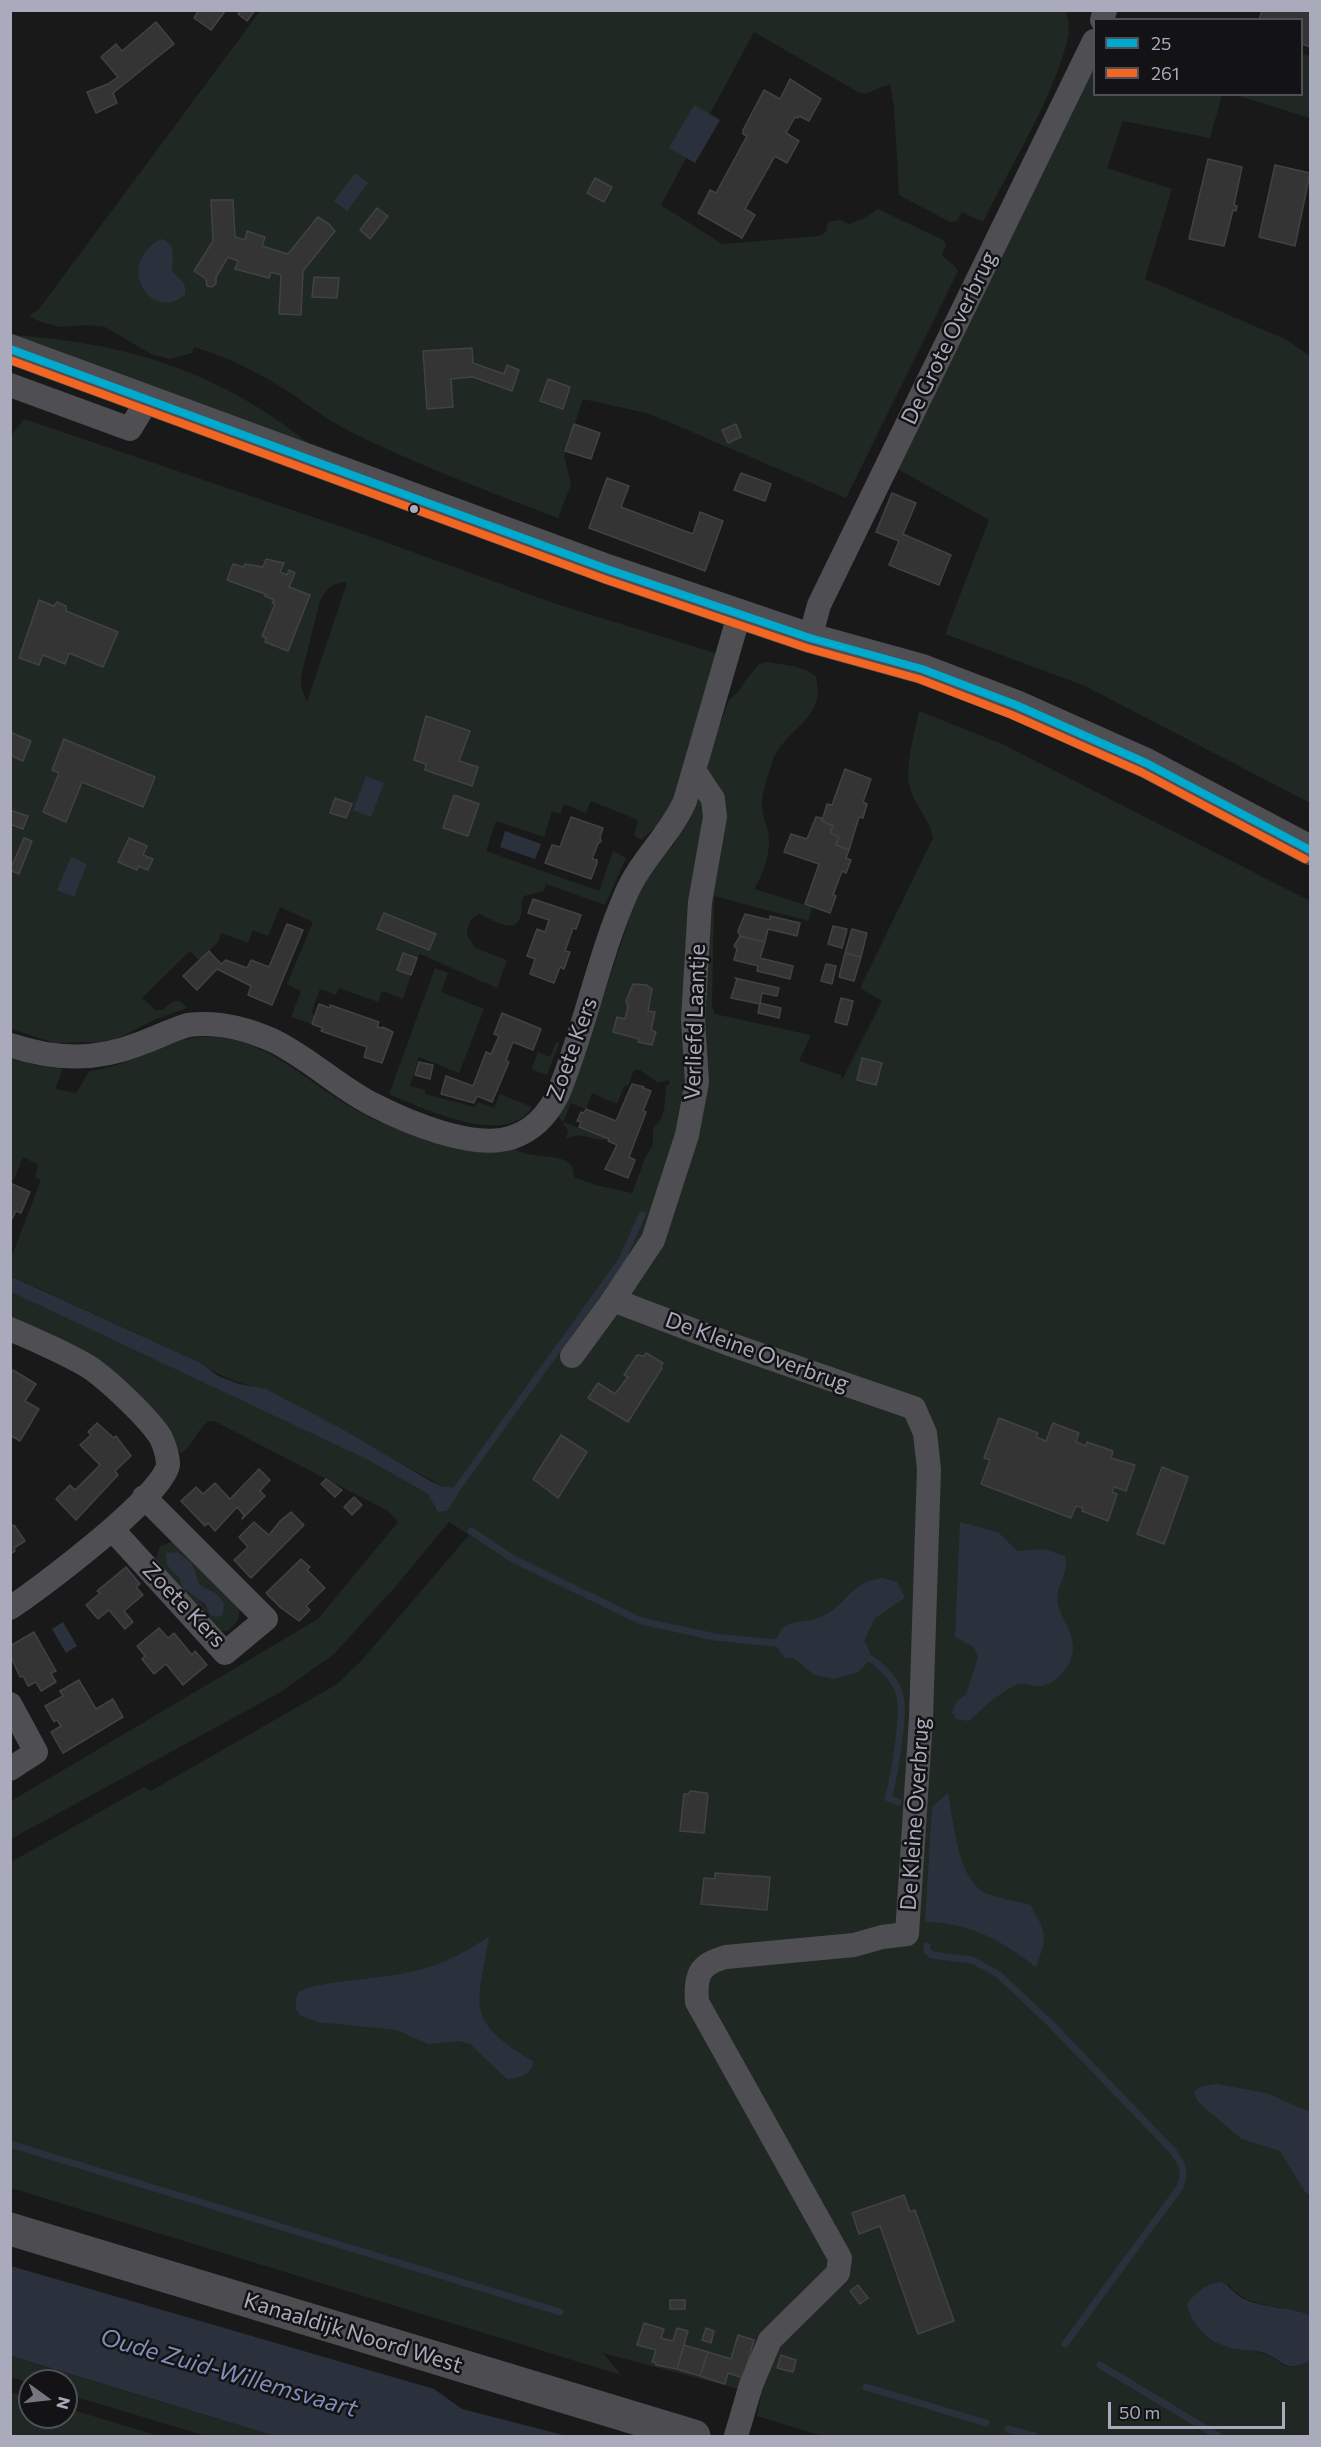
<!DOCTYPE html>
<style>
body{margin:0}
#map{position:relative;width:1321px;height:2447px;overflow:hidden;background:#191919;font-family:Commissioner,sans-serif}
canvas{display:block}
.frame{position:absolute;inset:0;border:12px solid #a9aabb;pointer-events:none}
.legend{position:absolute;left:1093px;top:18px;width:210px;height:78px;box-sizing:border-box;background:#131315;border:2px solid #4f4f57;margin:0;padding:8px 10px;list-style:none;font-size:18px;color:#a9aabb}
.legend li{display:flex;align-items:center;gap:12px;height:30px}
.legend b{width:30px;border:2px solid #4f4f57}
.north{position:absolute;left:18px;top:2369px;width:60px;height:60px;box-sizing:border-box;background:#131315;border:2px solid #4f4f57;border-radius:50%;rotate:105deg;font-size:16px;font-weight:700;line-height:24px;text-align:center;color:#a9aabb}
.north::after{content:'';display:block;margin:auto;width:21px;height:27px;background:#777782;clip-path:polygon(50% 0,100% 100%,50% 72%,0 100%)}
.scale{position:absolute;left:1108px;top:2402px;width:177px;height:27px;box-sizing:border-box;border:3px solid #a9aabb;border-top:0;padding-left:8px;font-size:18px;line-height:21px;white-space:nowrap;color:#a9aabb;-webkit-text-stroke:4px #131315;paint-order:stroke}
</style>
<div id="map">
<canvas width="1321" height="2447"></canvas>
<div class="frame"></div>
<ul class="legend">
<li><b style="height:8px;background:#00a9ce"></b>25</li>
<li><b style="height:8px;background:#f26522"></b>261</li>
</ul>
<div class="north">N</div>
<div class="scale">50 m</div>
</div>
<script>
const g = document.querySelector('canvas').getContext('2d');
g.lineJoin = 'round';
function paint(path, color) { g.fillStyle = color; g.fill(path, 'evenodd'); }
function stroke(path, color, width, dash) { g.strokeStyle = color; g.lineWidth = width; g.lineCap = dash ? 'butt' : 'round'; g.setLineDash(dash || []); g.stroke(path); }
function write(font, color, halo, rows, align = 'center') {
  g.font = font + ' Commissioner,sans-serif'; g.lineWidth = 5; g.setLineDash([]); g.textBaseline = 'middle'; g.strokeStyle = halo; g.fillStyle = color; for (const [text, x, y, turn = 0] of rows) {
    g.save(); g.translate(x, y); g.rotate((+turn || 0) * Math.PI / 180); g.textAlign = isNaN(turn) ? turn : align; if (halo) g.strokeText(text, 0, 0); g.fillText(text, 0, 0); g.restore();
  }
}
const green = new Path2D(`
 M260,11h806c3,10 4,20 1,31 -17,62 -56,123 -84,180l-21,-10 -5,9 -7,1 -51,-27 -5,-88 -4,-23 -25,10 -7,-2 -104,-60 -93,173 61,39 97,-8 7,-4 2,-10 12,-2 9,4 17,-7 12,-8 65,31 3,5 -4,9c4,8 11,7 16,17l-112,227 -196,-84 -67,-15 -19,57 7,28 -13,34c-71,-27 -143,-54 -211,-88 -25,-13 -46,-31 -69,-45 -27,-16 -54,-29 -84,-38l-2,6 -22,6 -19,-5 -46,-27 -20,-2 -25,2 -19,-5 -12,-6 10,-7z
 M1302,54l8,2v62l-74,-23 66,-1z
 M1094,68v26l128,1 -12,43 -87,-17 -16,47 65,21 -27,90 142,61 23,16v447l-225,-117 -140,-52 44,-114 -95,-53z
 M10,335c114,7 209,36 298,108z
 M24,419l339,115 196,71 163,50 -42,139 -22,31 -17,15 -7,-4 4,-16 -47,-19 -5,12 -22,-9 -4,10 -8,-3 -8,26 -48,-16 -10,30 113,40 14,-40 13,7 -21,47 -59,-21 -2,7 -20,5c-4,7 -1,12 -3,19 -5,23 -32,2 -42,-1 -9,4 -12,12 -12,21l8,13 32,12 -10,28 -77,-34 -3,4 -14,-5 -5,17 13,5 -8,24 -21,-8 -4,11 -39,-14 -3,7 -16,-6 -9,25 4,1 -3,9 -21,-7 10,-26 -14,-7 26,-62 -33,-15 -12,29 -15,-6 -5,13 -27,-10 -3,9 -19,18 -9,-9 -48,47 14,12h7c8,-7 14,-15 24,-2l-33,12 -40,20 -17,2 -42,1 -44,-14 -1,-592zM346,582l1,1 -40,119 -6,-15v-10l19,-76c7,-13 12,-18 26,-19z
 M767,662l26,4 15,5 8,6c11,44 -33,51 -44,86 -4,13 -10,28 -10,41 0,9 4,19 6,27 4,19 -4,42 -14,58l58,18 -4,14 -94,-25 -2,111 3,7 96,21 -12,26 42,14 1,5 40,-79 -22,-13 73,-150c-3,-17 -16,-30 -22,-47 -8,-20 4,-59 8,-80l85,34 306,156v1414c-27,-12 -62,-4 -82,-31l-1,62c12,3 23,3 34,7 25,7 20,22 49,8v75h-487l-66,-20 4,-21 -158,-42 18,22 -610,-187v-326l133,-75 7,4 186,-107 25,-24 107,-125 -20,-13 -52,63 -63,69 -55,39 -268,146v-38l307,-182 80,-97 -10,-11 -172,-89 -7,-1c-13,9 -15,24 -28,32l-15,-20 -155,-112v-29l357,168 60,34 4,3 3,12 9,-22 -178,-97c-25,-6 -45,-12 -65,-27l-190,-87v-18l30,-78 -6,-3 3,-12 -15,-8 -9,23 -3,-1 -1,-123 25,9 28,4 -8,20 21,4 13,-22c51,-5 85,-44 141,-32 41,8 76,40 111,62 39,25 74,35 119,45 10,2 22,6 32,6 7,0 15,-3 22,-4 17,13 47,3 58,18l2,11 21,8 37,8 13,-35 8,-13v-16l8,-10 3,-9 2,-23 4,-4 -2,-3 -10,3 -18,-13h-6l-6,16 -3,-1 -8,19 -25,-11 -6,16 -15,-6 -8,19 42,15v3c-17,0 -19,-8 -39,-2l2,-7 -10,-16 35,-87 41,-124 22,-42 17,-16 28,-51 12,-52 16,-43 10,-9 6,-10 14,-17z
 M435,968l13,5 -7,19 43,17 -25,64 -40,-16 -9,29 16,4 -1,4 50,13 3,-5 16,6 6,-14 32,13c-25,42 -110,1 -143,-13z
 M556,1042l3,2 -12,31 -16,-6 7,-17 12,5z
 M171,1542l5,1 61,61c5,12 1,18 -9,27h-11l-58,-67 -3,-6 4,-12zM192,1563l8,22 17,9 -7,21c-6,-14 -15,-20 -28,-28l-3,-9z
 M10,2356l265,80h-69l-140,-42v-13h-36v2l-19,-6z
 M10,2392l20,6v19h36v-9l93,28h-148z`);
const water = new Path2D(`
 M694,105l26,15 -25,43 -26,-15z
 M355,173l13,10 -21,28 -13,-10z
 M161,239c17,5 11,19 11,32 7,9 15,10 13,23 -31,31 -73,-29 -24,-55z
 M366,776l18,7 -13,34 -18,-7z
 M505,831l36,13 -6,15 -35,-12z
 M71,857l16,7 -13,33 -17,-7z
 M10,1276l191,87 17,13 21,8 27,5 76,40 90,53 12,5h8l6,8 -11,16 -9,1 -10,-18 -60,-34 -357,-168z
 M960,1522l38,10 19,19 27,-2 21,7c5,17 -11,31 -7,49 4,14 16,29 15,44 -1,17 -17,36 -34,37 -8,0 -15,-4 -23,-1 -18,8 -33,23 -47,36l-13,-2 -4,-7 5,-11 9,-7 12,-36 -4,-11 -19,-10z
 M177,1552l15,11 8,22 17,9 7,9 -1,12 -6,2 -7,-2 -5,-11 -23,-17 -3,-9 -12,-13 -1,-12z
 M882,1578l15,4 8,16 -30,20 -11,23 6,11 1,7 -13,13 -23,7 -21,-4 -20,-17h-9l-11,-15c2,-4 5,-10 7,-13 11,-11 27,-7 40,-13 27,-12 28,-35 61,-39z
 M63,1622l14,24 -11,7 -14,-24z
 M948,1793c6,29 9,89 40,101 13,5 28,7 42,11 17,29 18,30 6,62 -34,-26 -66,-45 -111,-45l7,-115z
 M489,1936c-10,69 -28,83 44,125 -1,15 -15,17 -26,18l-37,-35 -11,-3 -31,3 -31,-14 -80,-8 -17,-7 -4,-6v-10l3,-7 10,-5c72,-14 117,-5 180,-51z
 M1217,2084l49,9 44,19v84l-5,-4 -25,-41 -38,-12 -44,-37 -4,-10 5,-5z
 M11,2266l423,123 28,20 105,27h-292l-264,-80z
 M1220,2282c10,3 14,12 24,17 21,10 45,7 66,16v46c-25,12 -24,1 -46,-8 -9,-3 -19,-3 -28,-4 -25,-5 -43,-20 -49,-45 9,-12 18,-19 33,-22z`);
const stream = new Path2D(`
 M451,1497l171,-237 20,-45
 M471,1531l42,28 128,62 74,16 59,6 9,-2
 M864,1655c15,8 28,21 35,37 7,18 -5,87 -11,106l10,4
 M927,1946v5l5,4 40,5 26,14 52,49 123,128c10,14 13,20 7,36l-115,157
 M10,2144l550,168
 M1100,2365l118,71
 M866,2387l120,36
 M1008,2429l26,7`);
const building = new Path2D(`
 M199,10h27l-15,20 -17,-12z
 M241,10h14l-8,11 -9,-7z
 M1262,10h48v37l-8,-3v-24h-43z
 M156,22l18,22 -61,49 4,10 -21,10 -9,-21 21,-8 10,-7 -17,-20 15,-13 6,7z
 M790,79l31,20 -12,22 -10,-5 -1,2 -3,-1 -9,16 13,8 -12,22 -12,-7 -30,53 10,6 -13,23 -44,-25 12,-23 6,3 31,-57 -4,-2v-4l21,-40 16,9z
 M1208,159l34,8 -8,38 3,1 -1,5 -3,-1 -9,36 -35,-7z
 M1275,165l35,8 -15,73 -36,-9z
 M595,178l17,9 -8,15 -17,-9z
 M211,200h22l2,37 10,3 2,-9 18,6 -3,9 26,8 30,-37 11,7 6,7 -32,40 -2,44 -22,-1 2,-39 -10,-3 -2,6 -34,-9 3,-8 -10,-4 -12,20v7l-4,3 -5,-1 -1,-7 -12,-8 19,-30z
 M377,208l11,8 -18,23 -10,-9z
 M314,277l25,1 -2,20 -25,-1z
 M472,348l1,15 31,11 3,-9 12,5 -7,21 -39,-14 -22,2 2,28 -26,2 -4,-58z
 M548,379l22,8 -7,22 -23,-8z
 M574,424l26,9 -9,26 -26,-8z
 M736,424l5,13 -13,6 -6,-13z
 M741,473l30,11 -6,17 -31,-11z
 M607,478l22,8 -8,21 72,27 7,-22 23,9 -18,50 -116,-43z
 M892,493l24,10 -13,31 48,21 -12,30 -50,-20 10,-24 -23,-9z
 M266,559l18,4 -4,9 7,3 2,-5 6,3 -6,14 21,8 -22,56 -23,-9 1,-4 -4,-2 13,-32 -3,-1 2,-3 -9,-4v-2l-38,-14 6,-16 11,3 1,-3 18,3z
 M39,600l15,6 3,-4 9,4v5l52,21 -15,35 -34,-14 -4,11 -22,-9 -4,10 -20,-7z
 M426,716l44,15 -11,30 19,6 -6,19 -47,-16 1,-6 -12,-4z
 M10,732l21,9 -8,20 -13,-6z
 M64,739l91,38 -12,30 -61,-25 -16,40 -23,-10 16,-39 -7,-3z
 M845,769l26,10 -8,23 4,2 -4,14 -4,-1 -10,33 -13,-5 3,-8 -9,-4 3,-7 -11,-5 5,-17 5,1z
 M454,795l25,9 -11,32 -25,-8z
 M335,798l17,6 -6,14 -16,-5z
 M10,810l18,6 -5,13 -13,-5z
 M571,817l32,11 -3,9 1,4 -3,3 -6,15 5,1v3l-6,16 -46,-16 7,-18 8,2z
 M816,817l6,1v3l11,5 -3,7 9,4 -3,8 13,5 -3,8 5,2 -5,13 -4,-2 -9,24 3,1 -6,17 -25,-9 14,-40 -35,-12 7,-18 16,5z
 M24,838l8,3 -13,33 -9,-4z
 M129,838l18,8 -4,9 10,4 -5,11 -10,-4 -1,4 -19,-8z
 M533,899l48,16 -5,14 -3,-1 -8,23 5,1 -6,17 -4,-2 -6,16 -24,-9 5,-15 -8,-3 10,-27 8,3 4,-12 -21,-7z
 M384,913l52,21 -7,16 -52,-21z
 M745,914l25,6v-4l30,7 -3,13 -29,-7 -3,13 -25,-6 -2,-5z
 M287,924l16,6 -31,75 -24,-10 3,-9 -34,-17 -20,21 -14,-14 26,-25 12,13 5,-4 21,8 4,-8 18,7z
 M833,926l14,3 -5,19 -14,-4z
 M852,929l15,4 -6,24 -16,-4z
 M740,936l25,6 -5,16 33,8 -3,13 -33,-8 1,-5 -24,-6 3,-11 -3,-3z
 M403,953l14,5 -6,17 -14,-5z
 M845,953l16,4 -7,24 -15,-4z
 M826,964l10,2 -4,18 -11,-3z
 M735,978l44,10 -2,8 -15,-3 -2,11 -29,-6 6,-19z
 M633,984l14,1 5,4 -4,22 7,1 -4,18 5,2 -4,13 -14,-3 1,-3 -26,-7 4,-15 8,2 3,-12 -2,-6z
 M841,998l12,3 -6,24 -12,-3z
 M760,1003l21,5 -2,10 -21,-5z
 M319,1004l11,4v-3l49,17 -2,5 6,1v-1l10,5 -11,31 -18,-6 3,-10 -46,-16 2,-3 -11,-4z
 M502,1013l39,16 -8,21 -20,-8 -7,18 3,2 -17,40 -15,-6 -3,7 -33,-9 5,-18 27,10 13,-34 5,2 8,-18 -5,-2z
 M862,1058l20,5 -6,22 -19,-5z
 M419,1062l14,3 -3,14 -15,-4z
 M632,1084l12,3 -1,1 8,3 -8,20 3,1 -17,45 6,3 -7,18 -23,-9 12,-24 -9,-4 1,-2 -30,-12 2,-5 -4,-1 4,-9 3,1 2,-4 30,12z
 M10,1183l20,9 -9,21 -5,-2 -6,12z
 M646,1353l17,10 -2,4 1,1 -34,54 -40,-24 10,-15 17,11 13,-17 -4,-2 13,-20 7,1z
 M13,1370l23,14 -11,17 14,8 -19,32 -10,-6v-61z
 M999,1418l39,15 -2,4 10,4 7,-18 26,10 -3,9 10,4 1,-4 26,9 -2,7 24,7 -9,26 -12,-4 -2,5 5,2 -9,27 -26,-10 1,-3 -7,-2 -5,12 -90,-34 9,-24 -6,-2z
 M97,1423l17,15 2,-2 15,20 -16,15 3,4 -42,45 -20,-21 14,-14 5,5 25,-25 -20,-20 11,-10 -3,-3z
 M561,1435l26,17 -29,46 -25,-19z
 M1162,1467l26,10 -24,67 -27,-10z
 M259,1469l11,11 -10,11 5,5 -23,23 2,-4 -7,-8 -22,24 -7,-8 -3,3 -24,-25 15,-14 7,7 12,-11 15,16z
 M326,1479l16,11 -7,7 -14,-13z
 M354,1497l8,8 -10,10 -8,-8z
 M291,1512l13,13 -53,53 -17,-18 14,-13 -9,-10 15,-15 15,13 11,-14z
 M14,1525l11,16 -11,7 1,3 -5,3v-27z
 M301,1559l9,8 -3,3 18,18 -19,18 4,4 -11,11 -18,-13 -15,-15z
 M126,1567l14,17 -4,3 7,8 -19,16 9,11 -8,7 -16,-19 -11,9 -12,-14 14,-12 -3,-2z
 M159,1628l9,10 6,-5 18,22 3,-4 12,14 -24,20 -17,-21 -12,10 -12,-15 3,-3 -8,-10z
 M34,1632l22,39 -5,2 5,9 -15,9 -5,-9 -8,4 -5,-10 -3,1 -10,-22v-9z
 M79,1680l17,29 17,-10 10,18 -60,36 -12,-21 10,-6 -4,-6 -3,2 -9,-16 18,-10 -3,-5z
 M690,1791l17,2 1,3 -4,37 -24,-2 4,-37h5z
 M715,1873l55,4 -3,33 -66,-6 3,-26 11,1z
 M904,2195l6,17 5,-2 39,111 -36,13 -38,-108 -21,8 -7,-21z
 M858,2285l10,13 -8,6 -10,-13z
 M670,2300h15v9h-15z
 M644,2323l20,6 -3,9 12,3 4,-13 11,3 -11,38 -21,-4v-2l-4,-1 4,-12 -19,-5z
 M706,2328l8,3 -3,12 -9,-3z
 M738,2335l16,5 -11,38 -15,-5 -3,11 -25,-8 8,-24 23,7z
 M684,2345l24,7 -8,24 -23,-7z
 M781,2355l15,5 -3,12 -16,-4z`);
const minor = new Path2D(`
 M1102,20l3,-10
 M10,385l120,44 18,-30
 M810,638l9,-33 275,-564
 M10,1045c45,15 86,16 129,-1 17,-6 32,-14 49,-19 29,-4 57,3 84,15 36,17 65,46 100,64 35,18 103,47 141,33 21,-7 35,-23 45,-43 27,-65 40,-136 68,-200 15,-35 44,-59 59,-93l54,-186
 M613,1300l119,45 182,63 11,25 4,36 -8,249 -14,216 -25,3 -28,8 -128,12c-27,7 -31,18 -29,45l143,256 -2,15 -68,67 -19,45 -15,51
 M10,1329c27,12 54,23 79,38 18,12 61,52 72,71 3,6 7,18 7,26 -1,29 -130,126 -158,144
 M572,1356l41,-56 40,-60 34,-105 10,-53 -4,-62 7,-118 15,-85 -2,-18 -18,-27
 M112,1529l113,124 41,-34 -122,-122
 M10,1704l26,48 -26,17`);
const tertiary = new Path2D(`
 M10,349l597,220 203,69 112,31 94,36 130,58 164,87`);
const secondary = new Path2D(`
 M10,2229l684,207`);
const bus1 = new Path2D(`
 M10,349l597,220 203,69 112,31 94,36 130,58 164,87`);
const bus2 = new Path2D(`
 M10,360l594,219 203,69 112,31 93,36 129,57 164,87`);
const markers = [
 [414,509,5,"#a9aabb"]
];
const streetNames = [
 ["De Grote Overbrug",949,338,-64],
 ["Verliefd Laantje",695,1022,-88],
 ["Zoete Kers",572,1049,-70],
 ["De Kleine Overbrug",757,1352,20],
 ["Zoete Kers",184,1605,46],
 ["De Kleine Overbrug",915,1814,-86],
 ["Kanaaldijk Noord West",353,2333,17]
];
const waterNames = [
 ["Oude Zuid-Willemsvaart",229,2373,16]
];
paint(green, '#202823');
paint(water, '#2b313c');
stroke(stream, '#2b313c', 7);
paint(building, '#343435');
stroke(building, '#424145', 1.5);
stroke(minor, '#4f4e53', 24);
stroke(tertiary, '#4f4e53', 30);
stroke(secondary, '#4c4c51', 33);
stroke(bus1, '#00a9ce', 8);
stroke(bus2, '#f26522', 8);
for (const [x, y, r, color] of markers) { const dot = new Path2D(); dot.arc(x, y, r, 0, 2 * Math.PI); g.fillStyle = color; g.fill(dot); stroke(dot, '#131315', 2); }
write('22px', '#a9aabb', '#131315', streetNames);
write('italic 24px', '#7e8fb7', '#131315', waterNames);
</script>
